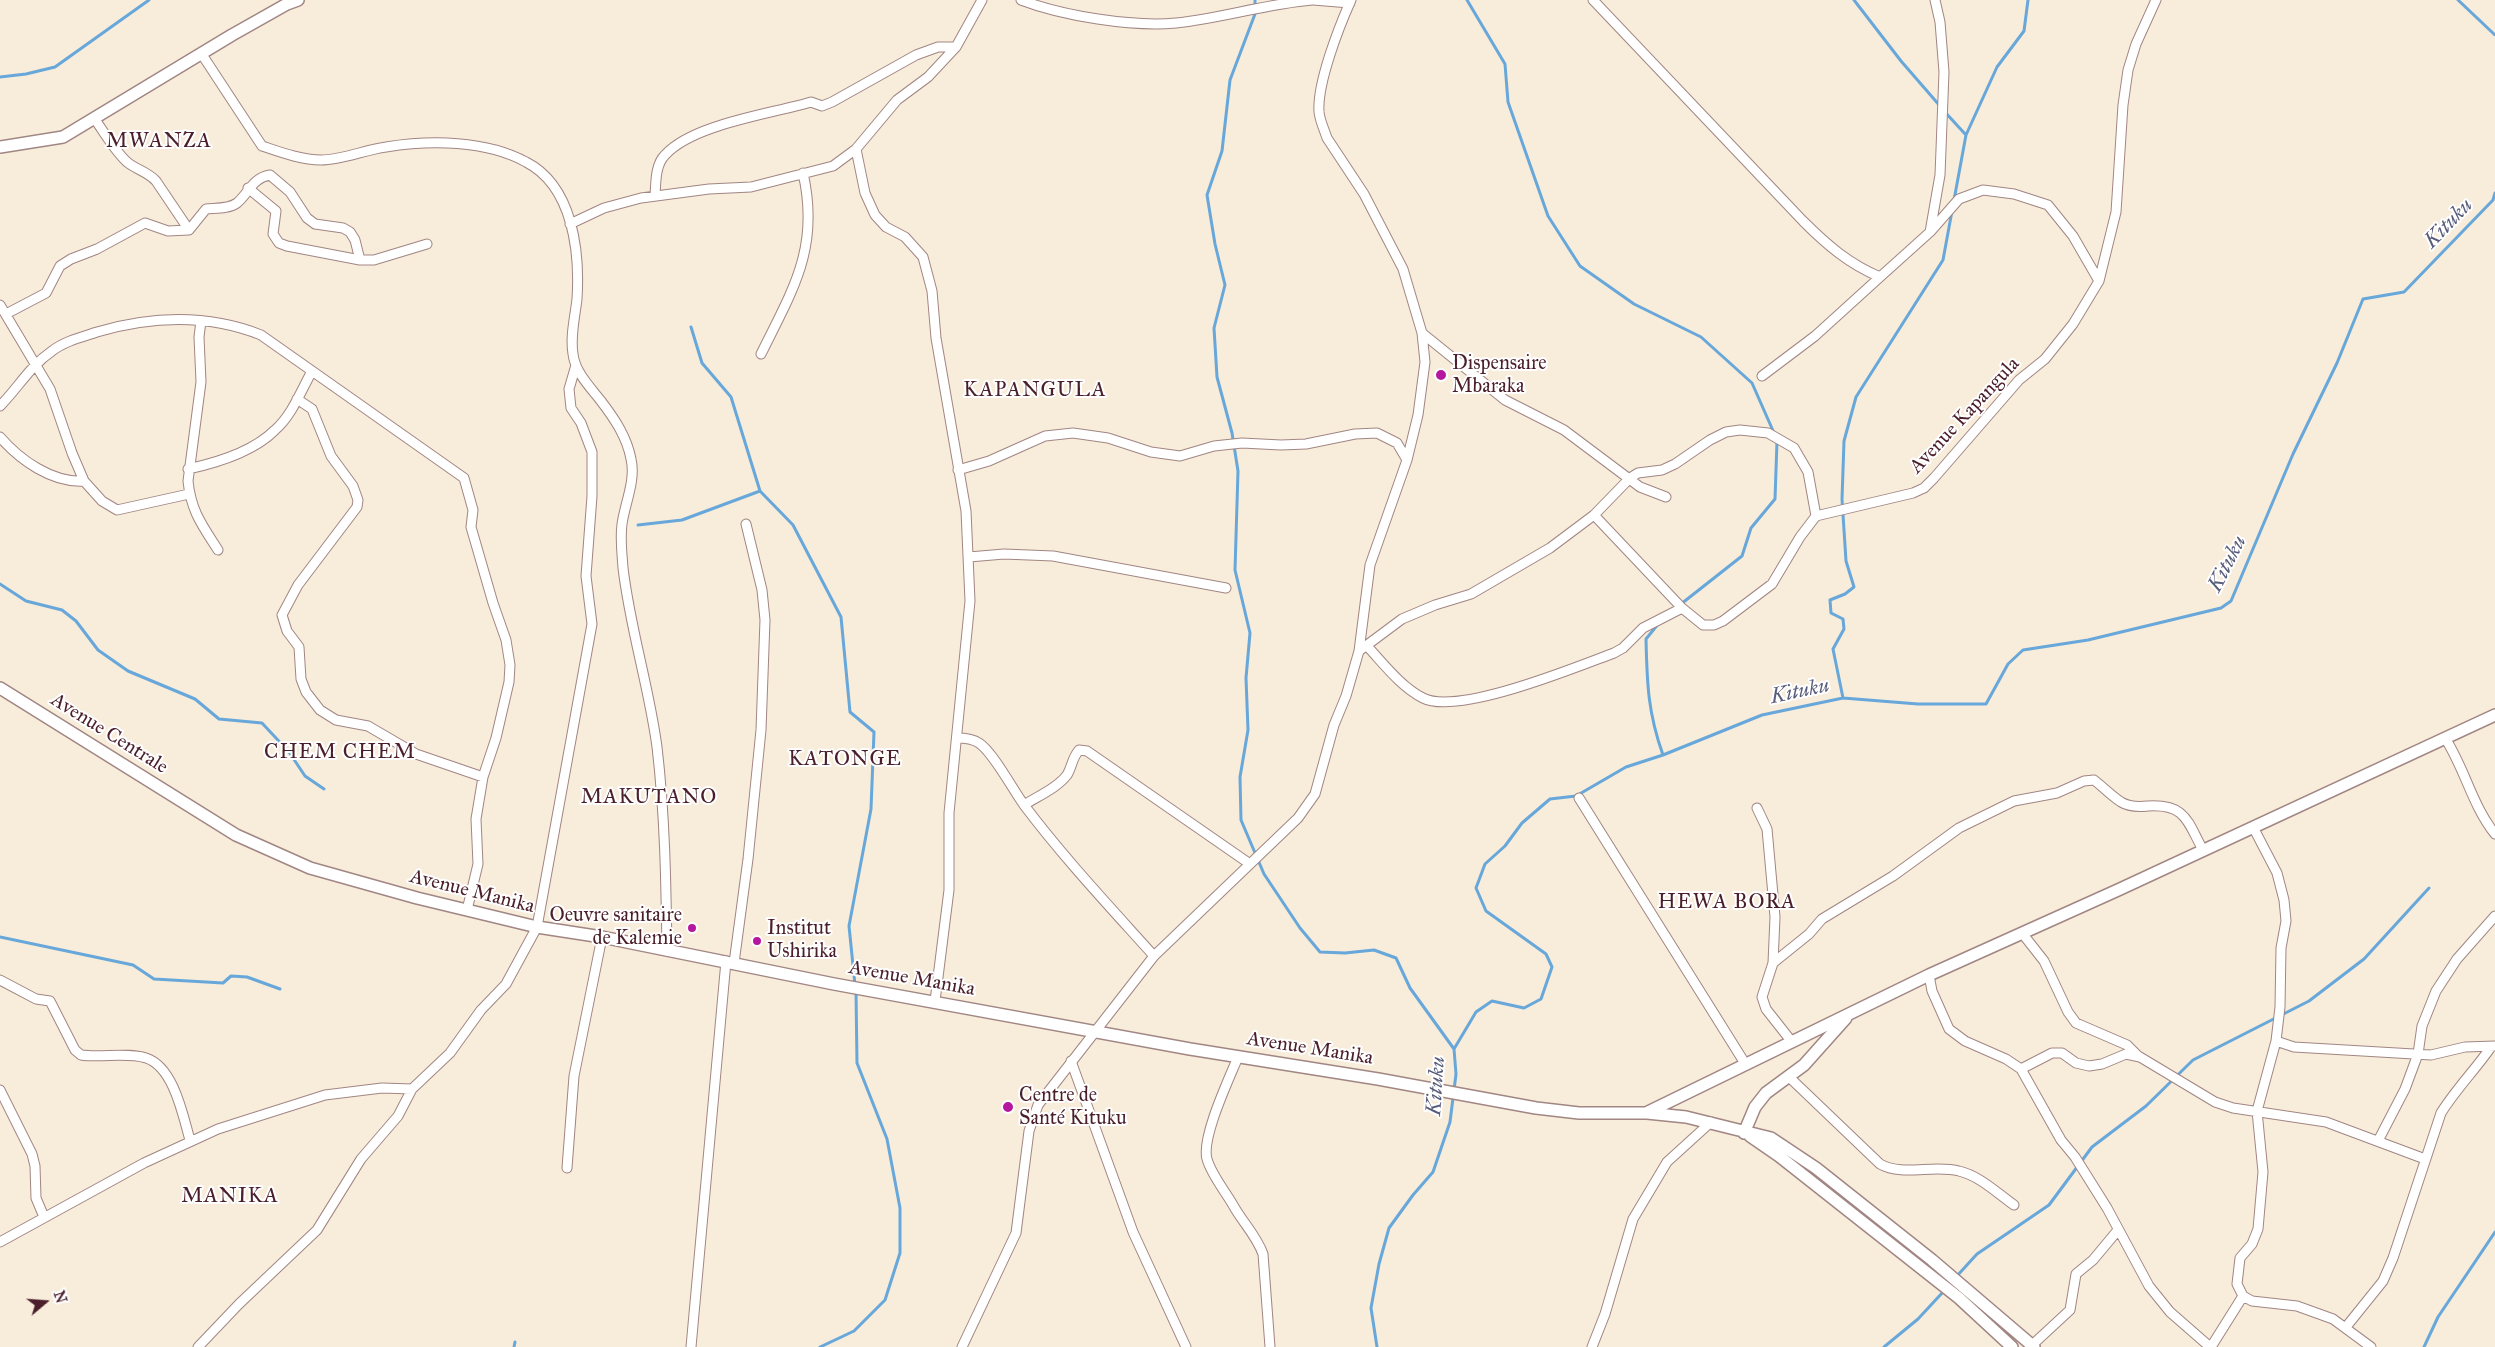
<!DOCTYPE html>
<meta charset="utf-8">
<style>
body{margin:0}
#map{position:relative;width:2495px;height:1347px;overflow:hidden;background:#f8ecdb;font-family:"IM FELL Great Primer",serif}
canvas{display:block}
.north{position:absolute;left:20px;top:1277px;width:50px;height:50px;-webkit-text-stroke:4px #fff;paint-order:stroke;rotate:72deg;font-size:14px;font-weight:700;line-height:20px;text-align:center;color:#4a1f2b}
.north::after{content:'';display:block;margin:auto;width:18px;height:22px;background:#4a1f2b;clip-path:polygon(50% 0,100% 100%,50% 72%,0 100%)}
</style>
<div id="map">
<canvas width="2495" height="1347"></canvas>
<div class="north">N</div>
</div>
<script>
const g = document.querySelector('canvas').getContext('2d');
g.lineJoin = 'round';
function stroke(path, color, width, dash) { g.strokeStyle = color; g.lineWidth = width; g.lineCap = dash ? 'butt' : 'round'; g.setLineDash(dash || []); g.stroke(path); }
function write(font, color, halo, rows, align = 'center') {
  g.font = font + ' "IM FELL Great Primer",serif'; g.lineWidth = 4; g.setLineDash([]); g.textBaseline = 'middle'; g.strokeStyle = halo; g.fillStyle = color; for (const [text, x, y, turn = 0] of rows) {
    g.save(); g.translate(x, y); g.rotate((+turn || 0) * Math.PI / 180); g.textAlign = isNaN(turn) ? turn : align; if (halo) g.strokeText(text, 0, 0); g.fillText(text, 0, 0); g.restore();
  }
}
const stream = new Path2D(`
 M1255,0v14l-25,66 -8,71 -15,44 8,49 10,41 -11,43 3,49 15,56 6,38 -3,99 15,63 -4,45 2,52 -8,47 1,43 23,54 36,54 20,24 25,1 29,-3 22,8 14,30 44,61
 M1467,0l38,64 3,38 40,114 32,50 54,38 67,33 51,46 22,50
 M1854,0l47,61 39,45
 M2458,0l37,35
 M0,77l26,-3 29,-7 94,-67
 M1944,111l22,24
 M1954,200l12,-65 31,-68 27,-36 4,-31
 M691,327l11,36 29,34 29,94 33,34 48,92 9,95 24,20 -3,77 -22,117 6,59
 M638,525l44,-5 78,-29
 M0,584l26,17 36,9 14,11 22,29 30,21 67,28 24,20 43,4 27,29 16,24 19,13
 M1681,604l61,-48 9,-28 24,-29 2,-58
 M1659,623l-13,16c1,45 2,74 17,116
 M1843,698l-10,-49 11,-20 -1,-10 -12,-6 -1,-13 15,-6 9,-7 -8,-26 -4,-62 2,-58 12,-44 87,-137 9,-49
 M0,937l133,28 21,14 69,4 8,-7 16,1 33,12
 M1956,1277l21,-23 72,-49 43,-58 54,-41 47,-46 116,-59 55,-42 65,-71
 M514,1347l1,-5
 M820,1347l34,-16 31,-31 15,-47v-45l-13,-69 -30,-76 -1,-71
 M1377,1347l-6,-39 8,-44 10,-36 24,-33 20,-23 17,-50 6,-48 -2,-25 22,-37 16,-11 32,7 17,-9 11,-32 -6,-13 -60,-43 -10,-23 9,-24 20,-18 17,-23 28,-24 26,-3 50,-29 37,-12 99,-40 81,-17 75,6h68l22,-40 15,-14 65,-10 133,-32 10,-7 62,-147 44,-91 26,-64 41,-7 89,-92 2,-7
 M1884,1347l34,-28 25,-27
 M2424,1347l14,-30 57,-85`);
const minor = new Path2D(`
 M1021,0c42,16 111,27 155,23 46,-5 90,-19 136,-23
 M1313,0l37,3
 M1593,0l210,221c24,24 46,43 77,56l50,-45 29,-33 24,-9 31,4 34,11 25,31 26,45
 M201,53l61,93c18,6 39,14 59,14 21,0 43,-10 65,-13 44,-7 100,-7 140,15 47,24 54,90 51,137 -2,18 -7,37 -4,55 2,18 17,33 28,47 13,17 26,36 30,58 5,21 -6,44 -9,65 -2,15 0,29 1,44 7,60 26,119 34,179 8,68 9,136 10,204
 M94,118c10,14 20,32 33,44 10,8 21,10 29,19l33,49
 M856,149l9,44 10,22 11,12 19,10 18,20 9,34 4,47 30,173 4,90 -21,212v77l-14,111
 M248,188l28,23 -3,23 6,9 8,3 73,14h14l53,-16
 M655,195c1,-12 0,-30 10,-40 28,-31 106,-41 146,-53l11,4 10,-4 84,-47 22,-8h18
 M570,224l34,-16 37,-10 68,-9 42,-2 82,-21 23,-17 41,-49 31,-23 28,-30 26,-47
 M1930,232l10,-57 4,-103 -4,-50 -5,-22
 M0,305l50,84 22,64 12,28 18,20 15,9 72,-16
 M6,314l40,-21 14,-27 11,-7 26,-10 48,-26 23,8 21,-1 17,-21c9,-1 23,0 31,-6 12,-10 15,-25 33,-28l20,17 17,26 8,6 28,4 7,4 5,8 5,20
 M201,321l-2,16 2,45 -13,99c3,30 14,44 30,69
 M1422,333l83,67 59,30 76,57 26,10
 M761,354c32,-65 59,-106 42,-181
 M1762,376l53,-40 65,-59
 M297,399l15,10 19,47 22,30 5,14 -1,7 -59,78 -16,30 5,16 12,16 2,32 5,13 14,18 16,10 32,6 48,28 67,23
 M0,406c18,-18 30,-40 52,-55 13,-10 30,-14 45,-19 55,-16 111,-18 164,3l203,143 9,32 -2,17 22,76 13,37 4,25 -1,17 -13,56 -13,39 -7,42 2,45 -11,46
 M0,437c20,23 52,46 84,44
 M188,469c28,-6 66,-18 87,-39 17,-15 26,-39 37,-59
 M958,470l31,-9 56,-25 28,-3 35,5 43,14 29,4 34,-10 28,-3 39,2 25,-1 49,-10 22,-1 20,10 10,17
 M1594,515l88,93 21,17h11l9,-4 49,-37 28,-47 16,-21 97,-23 11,-5 10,-10 85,-98 26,-21 28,-35 26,-43 17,-69 7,-107 5,-35 8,-26 20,-44
 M969,557l35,-3 49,2 173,32
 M1367,646c16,17 34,41 56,52 35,18 153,-31 191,-45l9,-5 20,-20 39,-20
 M1359,651l43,-32 33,-14 36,-11 79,-46 44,-33 36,-37 8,-5 24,-3 13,-6 35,-24 16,-8 14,-2 28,3 26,15 14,24 8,44
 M957,738c8,0 16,1 22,5 14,9 34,47 45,62 40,53 86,102 130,151
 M2445,738c20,31 27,67 50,96
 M1579,798l167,267
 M1024,805c14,-9 33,-17 43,-30 5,-8 5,-17 12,-25l8,1 163,113
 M1757,808l10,21 8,88 -2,46 -11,34 4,12 26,33
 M2253,827l24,46 7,27 2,21 -5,27 -1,59 -4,34 -19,70 6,61 -5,57 -6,15 -12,14 -3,26 6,12 9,5 45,5 36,13 38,28
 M2022,933l22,28 24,51 8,11 51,22 12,12
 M734,963l14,-104 13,-129 4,-110 -3,-30 -16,-66
 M1773,963l36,-29 13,-15 71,-43 66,-48 55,-27 43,-8 27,-12 10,-1c9,7 18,16 27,22 8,5 18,5 27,4 38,-2 39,15 55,44
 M1929,975l3,16 17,38 16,12 41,18 15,10 40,71 14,17 32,51 42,78 21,26 40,35
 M0,980l36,19 14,2 25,49 6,5c21,3 45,-3 65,3 28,9 37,58 44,82
 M2276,1041l18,6 137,8 34,-8 30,-1
 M1238,1057c-9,22 -37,81 -31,102 4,15 18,32 26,46 10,18 23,30 30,49l7,93
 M1071,1061l62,171 53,115
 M2021,1069l31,-16h10l14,10 13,3 13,-2 24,-10 14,3 75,45 18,6 93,14 99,37
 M1788,1076l92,88c23,13 53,0 79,7 21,5 38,22 55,34
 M0,1090l32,64 3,12 1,32 8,19
 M2378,1141l27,-52 13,-35 4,-28 14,-35 21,-32 38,-43
 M567,1168l7,-92 28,-139
 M0,1242l144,-79 74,-34 107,-34 57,-7 30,1 38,-36 31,-43 25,-26 31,-57 55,-303 -6,-48 6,-80v-44l-11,-29 -10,-15 -2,-19 7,-24
 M2346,1327l37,-46 10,-23 48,-145c15,-24 34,-43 50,-66
 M198,1347l41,-43 78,-74 44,-71 37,-43 14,-27
 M691,1347l35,-386
 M962,1347l54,-114 13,-102 9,-26 116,-149 144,-138 17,-24 19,-69 12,-29 13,-45 11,-86 37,-105 11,-45 7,-53 -3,-29 -19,-64 -39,-75 -37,-56c-3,-9 -7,-17 -8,-26 -2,-29 20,-85 32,-112
 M1592,1347l13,-33 28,-95 34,-57 44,-40
 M2030,1347l40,-37 6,-36 17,-14 25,-30
 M2211,1347l32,-51`);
const tertiary = new Path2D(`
 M0,147l63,-10 169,-102 55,-31 11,-4
 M0,688l236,147 74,33 107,30 120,29 65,10 232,47 356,65 188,30 158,29 43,5h68l39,4 85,21 45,30 116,92 102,87
 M1648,1112l281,-137 189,-85 377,-175
 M1744,1133l11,-26 11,-14 38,-28 42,-47
 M1750,1136l29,20 180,142 53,49`);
const markers = [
 [1441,375,6,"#b5179e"],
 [692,928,5,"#b5179e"],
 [757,941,5,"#b5179e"],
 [1008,1107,6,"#b5179e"]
];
const poiNames = [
 ["Dispensaire",1452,364],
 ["Mbaraka",1452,387],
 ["Oeuvre sanitaire",682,916,"right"],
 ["de Kalemie",682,939,"right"],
 ["Institut",767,929],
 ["Ushirika",767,952],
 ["Centre de",1019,1096],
 ["Santé Kituku",1019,1119]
];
const streetNames = [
 ["Avenue Kapangula",1965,416,-47],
 ["Avenue Centrale",109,734,32],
 ["Avenue Manika",472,892,14],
 ["Avenue Manika",912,979,10],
 ["Avenue Manika",1310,1049,9]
];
const neighbourhoodNames = [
 ["MWANZA",159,142],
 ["KAPANGULA",1035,391],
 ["CHEM CHEM",340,753],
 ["KATONGE",845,760],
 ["MAKUTANO",649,798],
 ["HEWA BORA",1727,903],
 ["MANIKA",230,1197]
];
const waterNames = [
 ["Kituku",2449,224,-46],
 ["Kituku",2228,564,-63],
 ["Kituku",1800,692,-12],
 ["Kituku",1437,1086,-86]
];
stroke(stream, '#67a7da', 3);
stroke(minor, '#a18683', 11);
stroke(tertiary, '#a18683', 14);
stroke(minor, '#fff', 9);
stroke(tertiary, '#fff', 11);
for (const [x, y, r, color] of markers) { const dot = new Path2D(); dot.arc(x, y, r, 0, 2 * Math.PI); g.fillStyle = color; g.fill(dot); stroke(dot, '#fff', 2); }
write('20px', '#4a1f2b', '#fff', poiNames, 'left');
write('20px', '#4a1f2b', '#fff', streetNames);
g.letterSpacing = '1px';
write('21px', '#4a1f2b', '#fff', neighbourhoodNames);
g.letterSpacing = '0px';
write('italic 21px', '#575c7a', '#fff', waterNames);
</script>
